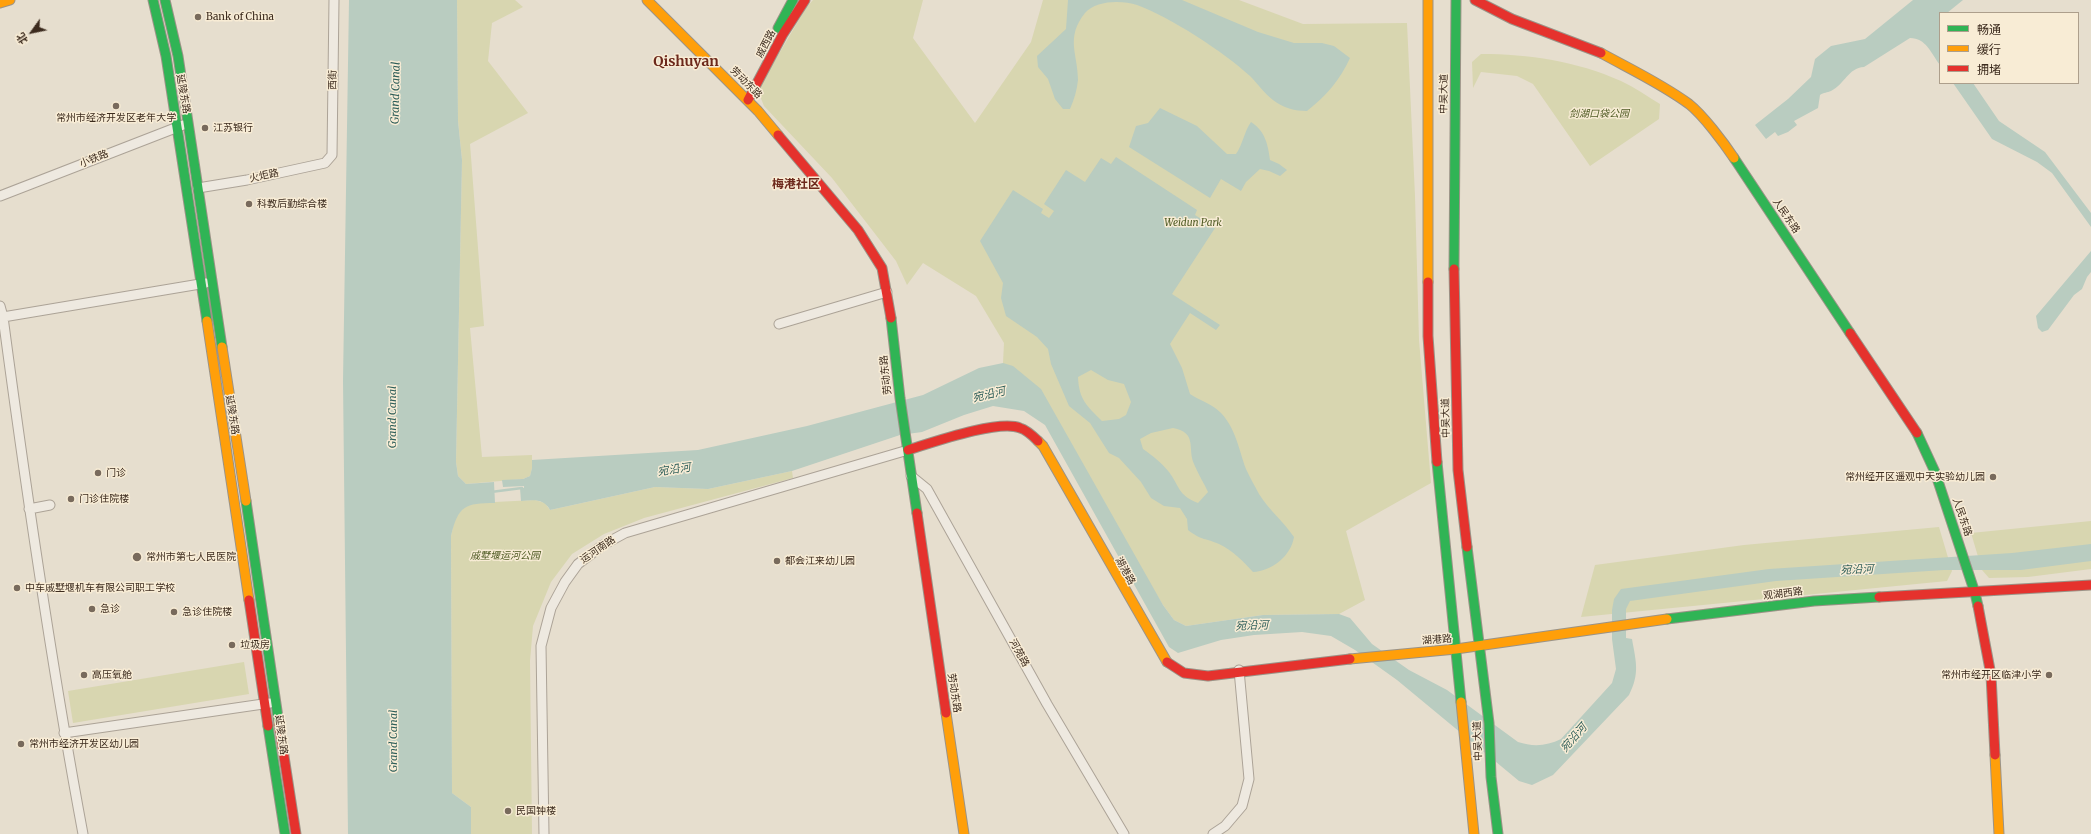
<!DOCTYPE html>
<meta charset="utf-8">
<style>
body{margin:0}
#map{position:relative;width:2091px;height:834px;overflow:hidden;background:#e6dece;font-family:Merriweather,"Noto Sans SC",serif}
canvas{display:block}
.legend{position:absolute;left:1939px;top:12px;width:140px;height:72px;box-sizing:border-box;background:#f8ecd5;border:1px solid #ad9f8c;margin:0;padding:5px 7px;list-style:none;font-size:12px;color:#3c2b1e}
.legend li{display:flex;align-items:center;gap:8px;height:20px}
.legend b{width:20px;border:1px solid #ad9f8c}
.north{position:absolute;left:12px;top:12px;width:40px;height:40px;-webkit-text-stroke:3px #f8ecd5;paint-order:stroke;rotate:237deg;font-size:11px;font-weight:700;line-height:16px;text-align:center;color:#3c2b1e}
.north::after{content:'';display:block;margin:auto;width:14px;height:18px;background:#3c2b1e;clip-path:polygon(50% 0,100% 100%,50% 72%,0 100%)}
</style>
<div id="map">
<canvas width="2091" height="834"></canvas>
<ul class="legend">
<li><b style="height:5px;background:#30b455"></b>畅通</li>
<li><b style="height:5px;background:#ff9f0a"></b>缓行</li>
<li><b style="height:5px;background:#e5322d"></b>拥堵</li>
</ul>
<div class="north">北</div>
</div>
<script>
const g = document.querySelector('canvas').getContext('2d');
g.lineJoin = 'round';
function paint(path, color) { g.fillStyle = color; g.fill(path, 'evenodd'); }
function stroke(path, color, width, dash) { g.strokeStyle = color; g.lineWidth = width; g.lineCap = dash ? 'butt' : 'round'; g.setLineDash(dash || []); g.stroke(path); }
function write(font, color, halo, rows, align = 'center') {
  g.font = font + ' Merriweather,"Noto Sans SC",serif'; g.lineWidth = 3; g.setLineDash([]); g.textBaseline = 'middle'; g.strokeStyle = halo; g.fillStyle = color; for (const [text, x, y, turn = 0] of rows) {
    g.save(); g.translate(x, y); g.rotate((+turn || 0) * Math.PI / 180); g.textAlign = isNaN(turn) ? turn : align; if (halo) g.strokeText(text, 0, 0); g.fillText(text, 0, 0); g.restore();
  }
}
const green = new Path2D(`
 M457,0h58l8,7 -31,16 -4,38 40,52 -58,31 14,182 -14,2 12,129 50,-2v13l-2,8 -7,3 -57,5 -8,-8 -2,-14 6,-302 -4,-39z
 M813,0h110l-10,38 62,85 56,-81 12,-42h196l64,24 104,-1 8,173 4,144 12,143 -85,48 19,69 -26,14 -76,1 -77,11 -12,-6 -11,-15 -132,-210 -36,-4 8,-28 1,-20 -28,-47 -53,-33 -16,22 -11,-24 -64,-83 -68,-72 -4,-10 1,-12 45,-76z
 M1481,54c48,0 95,7 140,27 13,6 26,15 39,23l-1,15 -69,47 -57,-82 -16,-8 -36,-4 -8,16 -1,-26z
 M792,471l1,7 -149,40 -40,16 -32,20 -21,28 -18,44 -3,35 2,173h-61v-27l-19,-14 -1,-257 4,-18 9,-11 11,-4 60,-3 10,3 5,7 105,-23 53,2z
 M2091,521v48l-63,8 -39,1 -7,-8 -11,-37z
 M1939,527l13,44 -5,10 -366,36 14,-52 149,-20z
 M244,662l5,32 -176,29 -5,-32z`);
const water = new Path2D(`
 M349,0h108l1,121 4,39 -6,302 2,14 8,8 28,-2 1,21c-30,0 -37,3 -44,33l1,257 19,14v27h-123l-5,-453z
 M1068,0h114l76,32 36,11h28l12,3 16,12c-10,22 -24,38 -43,53 -12,0 -24,-3 -34,-11 -9,-7 -15,-16 -23,-24 -26,-24 -80,-59 -113,-71 -15,-5 -41,-5 -52,8 -20,25 -7,41 -7,67 -1,10 -4,20 -8,29h-7l-8,-10 -7,-20 -10,-12 -1,-11 29,-27z
 M1913,0h50l-16,13h-7v52c-9,-12 -14,-27 -30,-27l-46,29c-16,1 -19,17 -33,24 -4,2 -7,1 -11,4l-2,13 -24,13 3,4 -9,7 -10,4 -3,-4 -9,7 -11,-14 33,-26 23,-22 4,-18 16,-13 34,-7z
 M1953,83h20l26,38 46,31 46,61v14l-39,-54 -15,-11 -45,-23z
 M1160,108l37,18 30,28h9c7,-10 8,-22 15,-32 14,9 17,22 19,38l9,4 8,6 -7,6 -11,-5 -9,-2 -14,13 -5,9 -20,-12 -11,19 -81,-51 7,-21 12,-3z
 M1116,157l81,53 -2,5 20,13 -43,66 48,31 -4,5 -26,-17 -20,31 12,24 8,26c9,6 24,11 31,19 15,16 18,37 25,56 4,9 9,17 13,25 10,16 24,27 35,43 -3,19 -22,34 -41,35 -9,-10 -21,-22 -34,-28 -13,-6 -17,-3 -31,-14l-1,-11 -7,-11 -16,-2 -13,-8 -10,-16 -22,-24 -10,-5 -19,-30 -21,-17 -18,-42 -3,-15 -11,-12 -31,-21 -5,-18 2,-15 -23,-42 33,-51 30,19 -2,4 8,5 5,-7 -10,-7 22,-34 19,12 16,-24 10,6zM1091,370l17,10 16,4 7,18 -5,13 -7,4 -17,2c-15,-15 -23,-21 -24,-44zM1173,428c25,5 14,20 21,36 4,10 10,19 14,28l-10,11c-20,-8 -18,-16 -29,-31 -8,-10 -16,-16 -26,-23l-3,-10 11,-6z
 M2091,251v21l-4,5 -5,12 -8,6 -26,35 -6,2 -4,-4 -2,-12z
 M1003,363l10,3 28,23 122,216 11,15 12,6 77,-11 76,-1 11,4 22,26 37,26 38,20 71,52c15,5 29,4 43,-3l51,-56 4,-14 -4,-30v-29l2,-11 7,-10 148,-20 243,-16 79,-9v17l-70,9h-77l-168,11 -146,20 -4,8v29l6,1c4,23 8,34 -3,56l-76,80 -21,10 -13,-4 -122,-101 -42,-30 -24,-14 -29,-4 -48,3 -33,5 -43,13 -9,-6 -124,-222 -21,-14 -31,-5 -29,9 -42,17 -22,3 -108,36 -84,18 -53,-2 -105,23c-6,-12 -17,-10 -29,-9l-1,-13h4v-2l-21,1 -1,-7 21,-1 7,-3 2,-8v-8l166,-10 109,-24 116,-31 56,-27z`);
const stream = new Path2D(`
 M491,492l31,-4`);
const street = new Path2D(`
 M198,188l49,-8 78,-17 7,-8 2,-155
 M0,196l183,-71
 M0,306l3,11
 M779,324l108,-32
 M911,476l16,13 120,215 77,130
 M29,509l21,-4
 M64,733l206,-30
 M83,834c-32,-171 -57,-344 -80,-517l203,-34
 M544,834l-3,-188 10,-38 14,-26 13,-18 25,-19 22,-12 283,-83
 M1213,834l12,-8 17,-20 7,-27 -10,-109`);
const fast = new Path2D(`
 M153,0l13,56 41,265
 M165,0l13,56 44,291
 M778,28l15,-28
 M1734,158l116,175
 M1454,269l2,-269
 M891,318l9,80 17,115
 M1917,433l18,39 40,121 3,13
 M1437,462l24,240
 M246,501l33,223
 M1467,547l22,176 2,54 7,57
 M1667,619l147,-18 65,-4
 M268,726l17,108`);
const slow = new Path2D(`
 M647,0l111,111 20,24
 M1428,0v282
 M0,3l10,-3
 M1601,53c29,16 61,31 88,51 14,11 35,39 45,54
 M207,321l42,279
 M222,347l24,154
 M1038,441l5,5 124,216
 M1350,659l106,-10 211,-30
 M1461,702l13,132
 M946,713l18,121
 M1995,755l4,79`);
const jam = new Path2D(`
 M1475,0l37,19 89,34
 M748,100l35,-66 22,-34
 M778,135l80,95 24,38 9,50
 M1454,269l4,201 9,77
 M1428,282v54l9,126
 M1850,333l67,100
 M908,450c23,-7 91,-31 112,-22 7,2 13,8 18,13
 M917,513l29,200
 M1879,597l212,-12
 M249,600l19,126
 M1978,606l13,69 4,80
 M1167,662l17,11 24,3 142,-17
 M279,724l17,110`);
const markers = [
 [198,17,4,"#786a5c"],
 [116,106,4,"#786a5c"],
 [205,128,4,"#786a5c"],
 [249,204,4,"#786a5c"],
 [98,473,4,"#786a5c"],
 [1993,477,4,"#786a5c"],
 [71,499,4,"#786a5c"],
 [137,557,5,"#786a5c"],
 [777,561,4,"#786a5c"],
 [17,588,4,"#786a5c"],
 [92,609,4,"#786a5c"],
 [174,612,4,"#786a5c"],
 [232,645,4,"#786a5c"],
 [84,675,4,"#786a5c"],
 [2049,675,4,"#786a5c"],
 [21,744,4,"#786a5c"],
 [508,811,4,"#786a5c"]
];
const poiNames = [
 ["Bank of China",206,17],
 ["常州市经济开发区老年大学",116,118,"center"],
 ["江苏银行",213,128],
 ["科教后勤综合楼",257,204],
 ["门诊",106,473],
 ["常州经开区遥观中天实验幼儿园",1985,477,"right"],
 ["门诊住院楼",79,499],
 ["常州市第七人民医院",146,557],
 ["都会江来幼儿园",785,561],
 ["中车戚墅堰机车有限公司职工学校",25,588],
 ["急诊",100,609],
 ["急诊住院楼",182,612],
 ["垃圾房",240,645],
 ["高压氧舱",92,675],
 ["常州市经开区临津小学",2041,675,"right"],
 ["常州市经济开发区幼儿园",29,744],
 ["民国钟楼",516,811]
];
const streetNames = [
 ["戚西路",766,44,-62],
 ["西街",333,80,-89],
 ["劳动东路",746,83,45],
 ["延陵东路",183,94,80],
 ["中吴大道",1444,94,-89],
 ["小铁路",94,159,-22],
 ["火炬路",264,176,-12],
 ["人民东路",1786,216,56],
 ["劳动东路",886,375,-96],
 ["延陵东路",232,415,81],
 ["中吴大道",1446,418,-91],
 ["人民东路",1962,517,71],
 ["运河南路",598,550,-34],
 ["湖港路",1125,571,61],
 ["观湖西路",1783,594,-7],
 ["湖港路",1437,640,-5],
 ["河苑路",1019,653,61],
 ["劳动东路",954,693,81],
 ["延陵东路",281,735,82],
 ["中吴大道",1478,741,-92]
];
const parkNames = [
 ["剑湖口袋公园",1599,114],
 ["Weidun Park",1193,223],
 ["戚墅堰运河公园",505,556]
];
const waterNames = [
 ["Grand Canal",396,93,-89],
 ["宛沿河",989,395,-13],
 ["Grand Canal",393,417,-90],
 ["宛沿河",674,470,-8],
 ["宛沿河",1857,570,-2],
 ["宛沿河",1252,626,-2],
 ["宛沿河",1574,738,-49],
 ["Grand Canal",394,741,-90]
];
const quarterNames = [
 ["梅港社区",796,185]
];
const districtNames = [
 ["Qishuyan",686,62]
];
paint(green, '#d8d6b0');
paint(water, '#b9ccc0');
stroke(stream, '#b9ccc0', 2.5);
stroke(street, '#aca397', 11);
stroke(fast, '#9b9387', 11);
stroke(slow, '#9b9387', 11);
stroke(jam, '#9b9387', 11);
stroke(street, '#eee9e0', 9);
stroke(fast, '#30b455', 9);
stroke(slow, '#ff9f0a', 9);
stroke(jam, '#e5322d', 9);
for (const [x, y, r, color] of markers) { const dot = new Path2D(); dot.arc(x, y, r, 0, 2 * Math.PI); g.fillStyle = color; g.fill(dot); stroke(dot, '#f8ecd5', 1.5); }
write('10px', '#3c2b1e', '#f8ecd5', poiNames, 'left');
write('10px', '#3c2b1e', '#f8ecd5', streetNames);
write('italic 10px', '#4e5a23', '#f8ecd5', parkNames);
write('italic 11px', '#2c5d58', '#f8ecd5', waterNames);
write('bold 12px', '#6c281b', '#f8ecd5', quarterNames);
write('bold 14px', '#6c281b', '#f8ecd5', districtNames);
</script>
